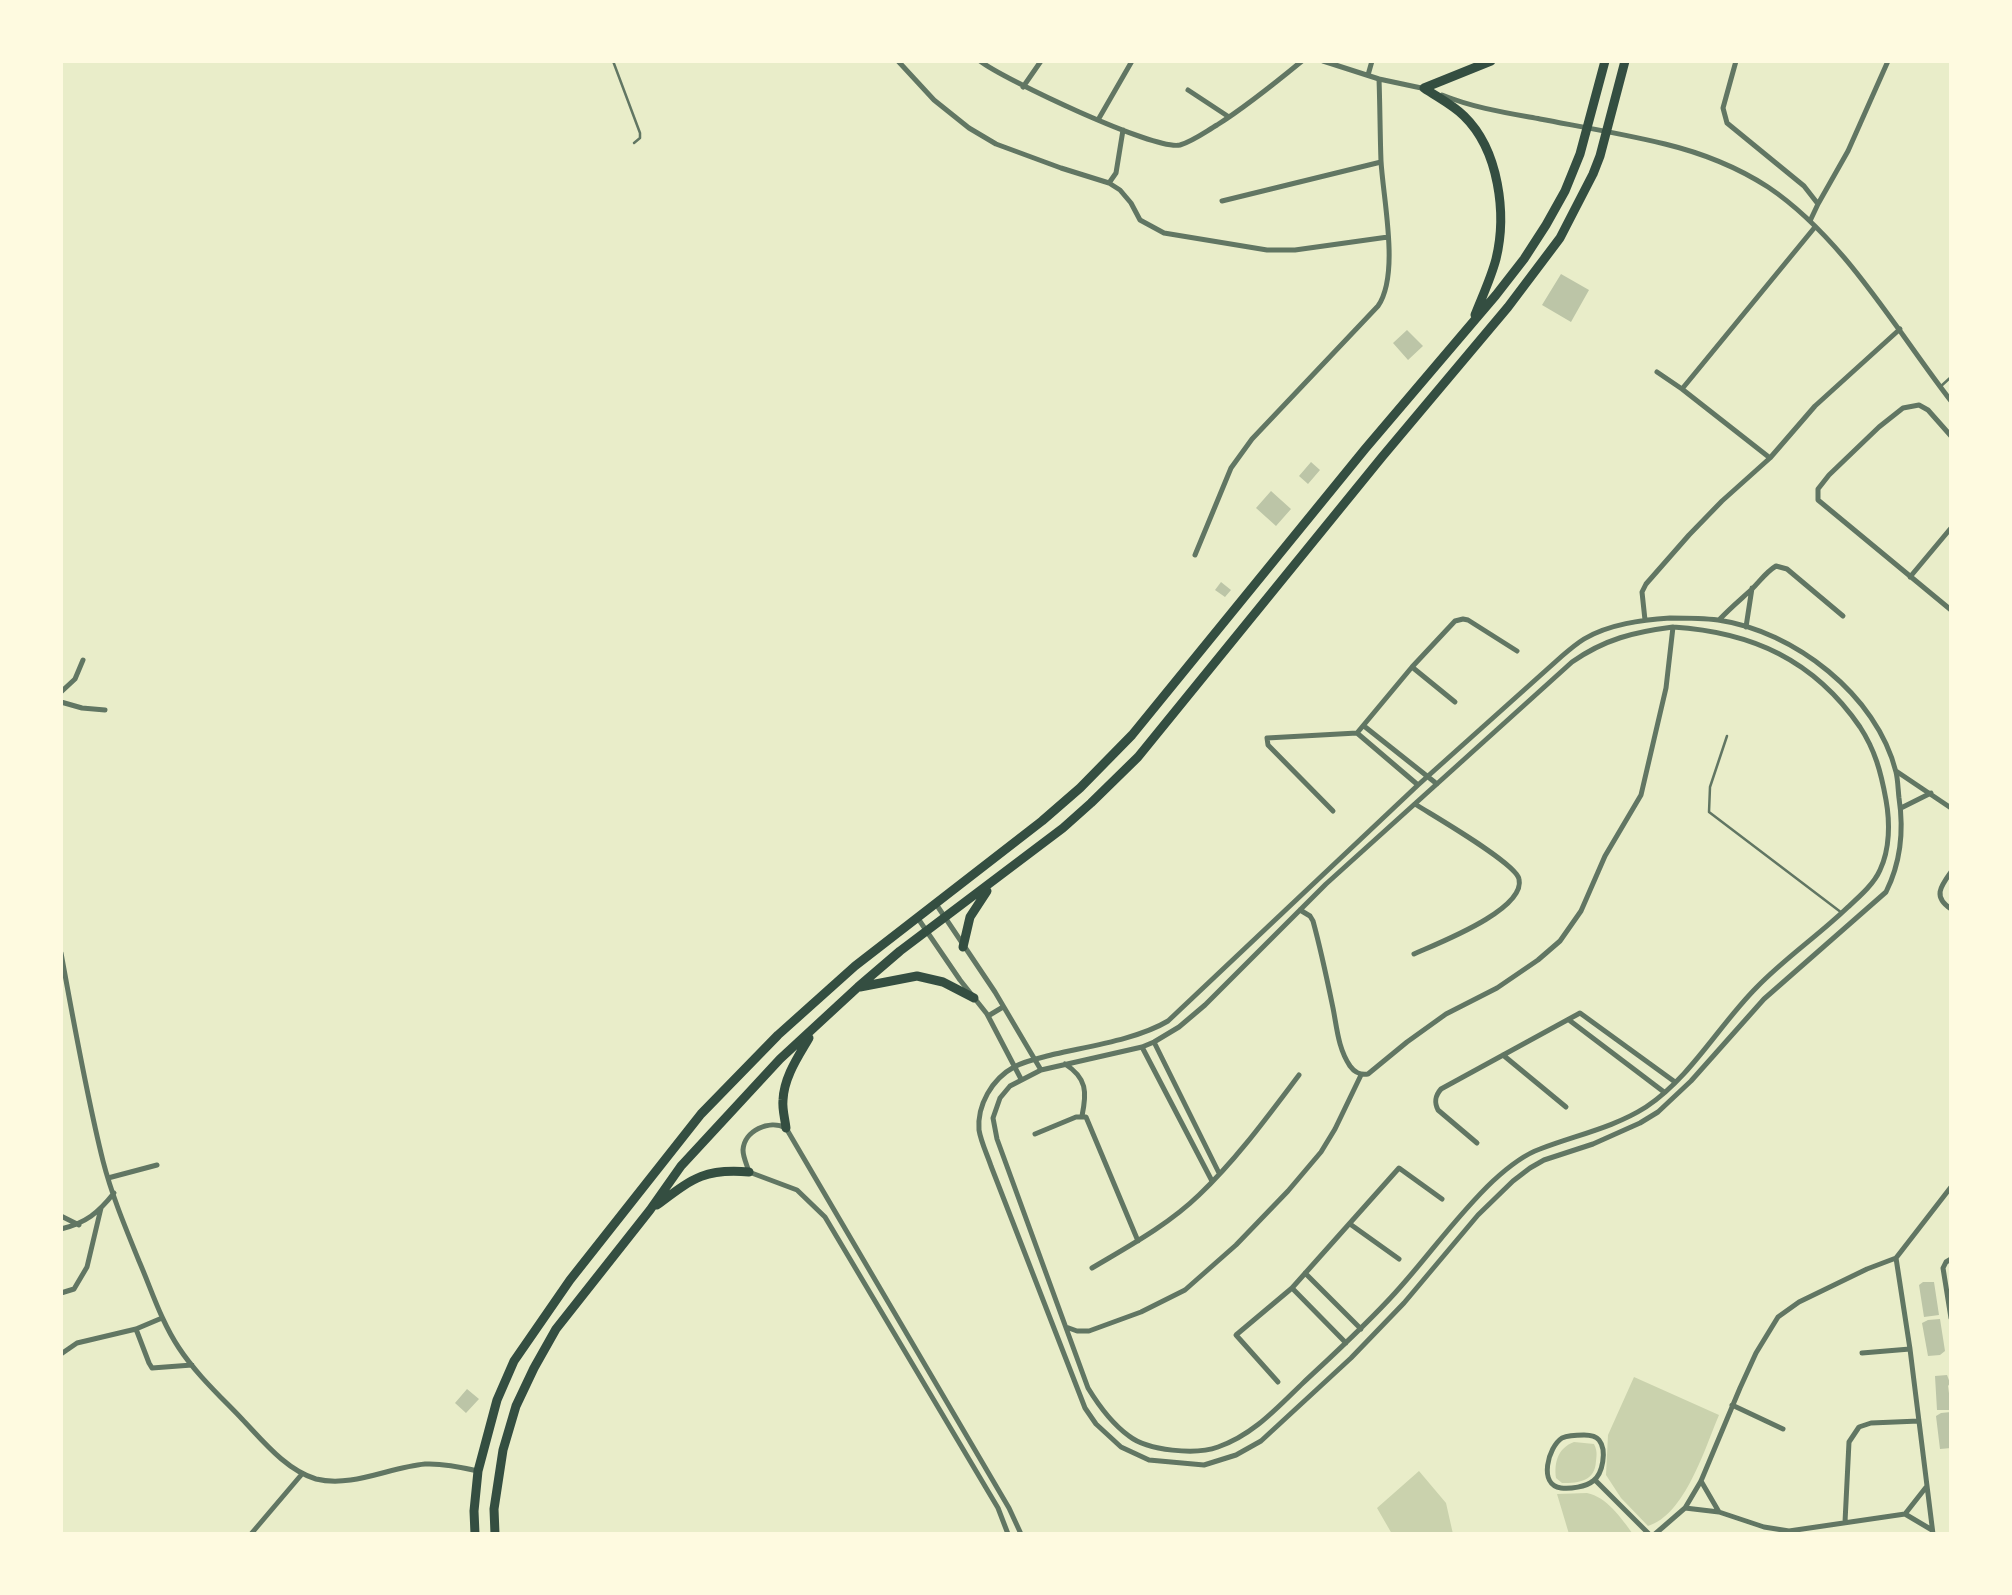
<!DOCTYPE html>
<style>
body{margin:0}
#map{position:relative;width:2012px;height:1595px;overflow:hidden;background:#e9edc9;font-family:"DejaVu Sans",sans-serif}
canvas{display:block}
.frame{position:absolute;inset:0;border:63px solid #fefae0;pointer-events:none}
</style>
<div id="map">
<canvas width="2012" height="1595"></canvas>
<div class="frame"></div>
</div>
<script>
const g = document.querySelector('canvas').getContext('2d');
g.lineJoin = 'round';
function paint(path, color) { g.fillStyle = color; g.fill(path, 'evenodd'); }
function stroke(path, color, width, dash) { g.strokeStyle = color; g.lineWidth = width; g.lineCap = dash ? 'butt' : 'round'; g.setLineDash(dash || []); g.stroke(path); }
const green = new Path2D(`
 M1634,1377l85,38c-14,33 -34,100 -71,111l-27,-28 -15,-23 2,-40z
 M1574,1442l20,2c3,6 3,10 2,17 -1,20 -16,22 -34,22l-6,-5c-2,-16 2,-30 18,-36z
 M1419,1471l27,32 7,31h-61l-15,-26z
 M1587,1493c20,4 34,25 46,41h-64l-12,-40z`);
const building = new Path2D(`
 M1561,274l28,16 -18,32 -29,-17z
 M1407,330l16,16 -15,14 -15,-17z
 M1311,462l9,8 -12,14 -9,-8z
 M1271,491l20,18 -15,17 -20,-18z
 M1221,582l10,8 -6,7 -10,-7z
 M1923,1282h11l5,33 -15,2 -5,-32z
 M1940,1319l5,32 -5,4 -12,1 -6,-33 6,-3z
 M1947,1375l3,8 -2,3 3,22 -2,2h-12l-2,-34z
 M467,1389l12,10 -13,14 -11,-10z
 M1951,1412v36l-11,1 -4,-33 5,-3z`);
const service = new Path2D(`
 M613,61l27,72v5l-6,5
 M1940,387l11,-10
 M1727,736l-17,51 -1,25 133,101`);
const minor = new Path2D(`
 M898,61l36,39 35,28 27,16 65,24 48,15 11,7 11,13 9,17 24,13 103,17h28l93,-13
 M980,61c23,18 175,90 200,84 13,-4 25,-13 37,-20 30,-19 57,-41 85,-64
 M1323,61l56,18 47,10
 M1736,61l-13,47 4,15 77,63 14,18 -8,17
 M1368,75l4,-14
 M1023,87l18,-26
 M1188,90l41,27
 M1442,95c32,13 65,18 98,24 42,8 84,15 125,25 37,9 72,23 103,43 76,51 128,143 183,214
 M1098,120l34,-59
 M1109,183l7,-10 7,-43
 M1222,201l159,-39
 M1818,204l30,-53 40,-90
 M1657,372l25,17 88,69
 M1682,389l133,-162
 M1951,436l-23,-26 -9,-5 -16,3 -24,19 -50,48 -11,14v11l133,110
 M1195,555l36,-87 21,-29 126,-133c22,-32 5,-107 3,-145 -1,-27 -1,-55 -2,-82
 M1910,577l41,-49
 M1670,618c16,0 32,0 48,2 76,11 159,75 178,152 2,8 2,18 3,26 5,33 2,64 -13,94l-122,107 -73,82 -33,31 -18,11 -47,21 -49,16 -14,8 -17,13 -35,34 -74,88 -53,55 -90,83 -25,14 -32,10 -55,-5 -28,-13 -25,-23 -11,-16 -94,-242c-4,-12 -10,-24 -12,-36 -2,-25 13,-51 35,-63 13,-7 27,-9 41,-13 35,-8 83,-15 113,-33l250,-236 144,-129c7,-6 14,-12 22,-17 25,-15 58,-19 86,-21z
 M1645,620l-3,-28 4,-8 43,-49 33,-34 48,-43 45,-52 85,-77
 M1719,620c10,-11 21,-20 33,-31 8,-8 14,-17 24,-23l11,3 56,47
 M1673,627c79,5 141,33 187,100 15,23 21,45 26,73 4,22 4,49 -6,70 -6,14 -21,27 -32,37 -29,28 -63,51 -91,80 -38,38 -66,90 -111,120 -33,21 -70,28 -106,42 -17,6 -34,20 -47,32 -36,34 -65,76 -98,112 -29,32 -61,61 -92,90 -26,25 -50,52 -85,64 -22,8 -70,4 -89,-11 -18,-13 -30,-30 -41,-48l-91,-249 -4,-21 7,-20 10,-12 31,-16 101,-23 12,-5 25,-15 26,-22 121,-121 246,-222c33,-23 62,-30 101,-35z
 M1746,627l6,-39
 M1412,667l43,35
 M61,692l14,-13 8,-19
 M61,702l21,6 23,2
 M1364,726l73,58
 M1357,733l61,52
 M1896,771l55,37
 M1901,808l30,-15
 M1333,811l-65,-66 -1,-7 90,-5 55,-66 43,-46 8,-2 5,1 49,31
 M1951,872c-11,15 -18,25 0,37
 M936,904l59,88 46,78
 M1300,910l10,6 3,5c8,29 14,58 20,87 4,20 5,40 17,58 5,7 10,9 18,8l39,-32 39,-28 51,-26 41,-28 22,-19 21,-30 24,-55 36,-61 25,-107 7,-61
 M917,917l43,63 27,34 34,65
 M61,953c13,70 25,140 42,208 9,35 23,68 36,100 13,30 22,60 40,87 17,26 42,49 63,71 21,22 44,51 74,60 36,9 74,-12 109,-15 18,-1 36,3 53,7
 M1414,954c22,-10 112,-44 105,-75 -3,-16 -87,-64 -104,-75
 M988,1016l15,-9
 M1569,1020l95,72
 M1154,1042l65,131
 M1142,1047l70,134
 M1503,1055l63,52
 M1065,1064c22,14 22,28 17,52
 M1035,1134l41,-17h10l52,124
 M1477,1143l-39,-33c-4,-8 -3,-14 3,-21l139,-76 95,69
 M108,1178l49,-13
 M61,1216l18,9
 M1350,1224l49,35
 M61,1229c25,-6 37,-16 53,-36
 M1896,1258l14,91 23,185
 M1951,1259l-5,3 -3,6 8,50
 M1092,1268c37,-22 76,-43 107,-73 37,-35 69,-79 100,-120
 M1305,1273l56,56
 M1292,1288l54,55
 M61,1293l13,-4 13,-22 14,-59
 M1066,1327l11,4h12l52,-19 44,-22 51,-45 52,-54 33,-39 14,-23 26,-54
 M136,1329l13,34 3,5 40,-3
 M1862,1353l48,-4
 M61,1354l16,-11 59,-14 26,-11
 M1278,1382l-42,-47 56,-47 107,-120 43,31
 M1732,1405l51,24
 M1584,1435c5,0 12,1 15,5 8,10 4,34 -6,41 -7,6 -23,8 -32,7 -23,-3 -13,-41 1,-50 7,-3 15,-3 22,-3z
 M1595,1480l54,54
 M1701,1481l18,31
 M1685,1508l34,4 45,15 25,4 116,-17 27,16
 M1905,1514l22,-28
 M1845,1522l4,-80 10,-15 12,-4 48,-2
 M251,1534l51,-60
 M1008,1534l-10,-26 -173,-291 -28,-27 -48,-18c-2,-7 -6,-15 -6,-22 1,-19 26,-31 43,-22l223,380 12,26
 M1655,1534l30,-26 16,-27 39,-93 16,-35 22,-36 21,-15 68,-33 29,-11 55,-71`);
const primary = new Path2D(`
 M1424,88c13,9 29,17 40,28 35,34 43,98 32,143 -5,19 -14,38 -21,56
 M1424,88l67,-27
 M963,947l7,-30 17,-26
 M860,987l57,-11 26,6 31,16
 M786,1128c-1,-9 -4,-19 -3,-28 1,-23 15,-43 26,-62
 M657,1205c35,-26 47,-37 92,-33
 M475,1534l-1,-23 4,-40 19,-71 17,-39 56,-81 131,-166 77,-79 77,-69 187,-145 38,-33 52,-53 233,-286 131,-154 28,-36 22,-34 19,-34 15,-37 25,-93
 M495,1534l-1,-25 9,-59 13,-44 18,-38 22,-39 94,-119 31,-44 99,-107 78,-72 42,-36 163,-123 28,-25 47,-46 244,-300 126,-150 52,-69 33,-64 7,-18 25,-95`);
paint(green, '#cad2ad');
paint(building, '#bcc5a7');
stroke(service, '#617663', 2.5);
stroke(minor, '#617663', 5);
stroke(primary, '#344e41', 9);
</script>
